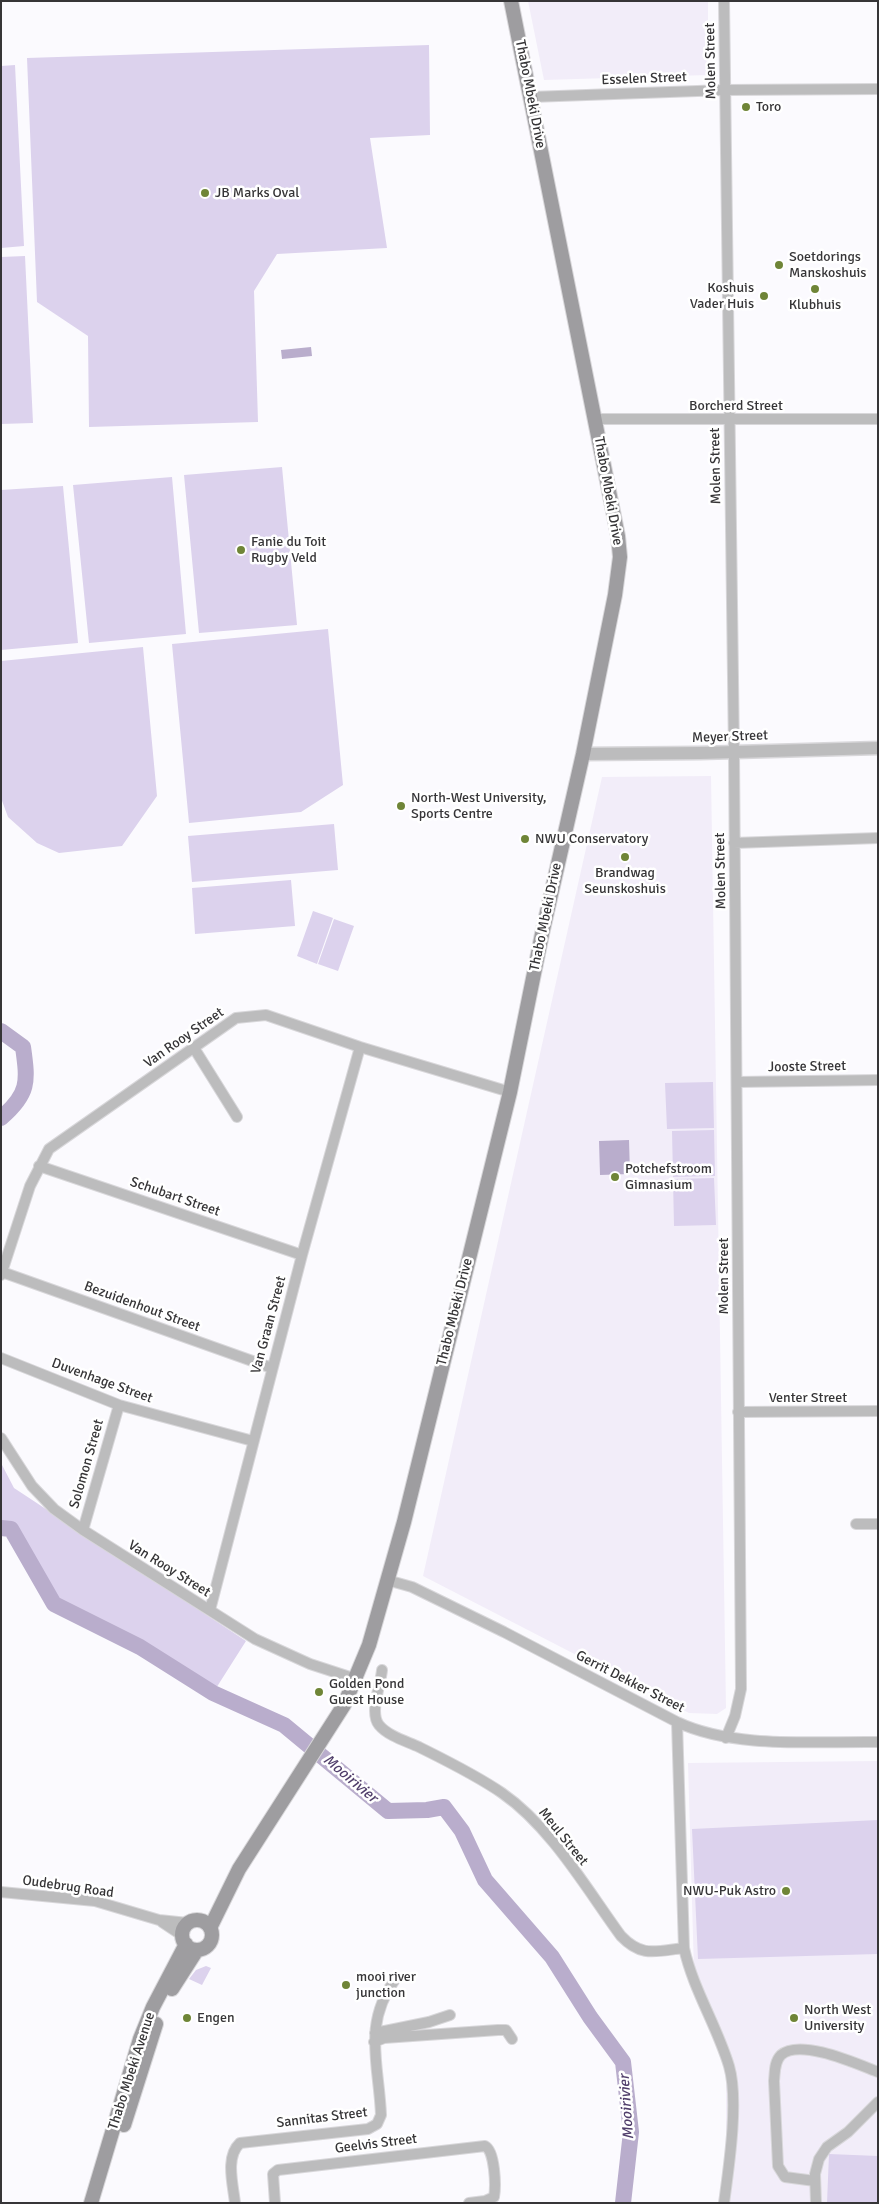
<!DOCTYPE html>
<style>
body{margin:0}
#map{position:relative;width:879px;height:2204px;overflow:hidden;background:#fbfafe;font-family:Signika,sans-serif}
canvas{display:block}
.frame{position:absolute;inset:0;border:2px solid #363537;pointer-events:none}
</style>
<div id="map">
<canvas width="879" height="2204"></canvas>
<div class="frame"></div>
</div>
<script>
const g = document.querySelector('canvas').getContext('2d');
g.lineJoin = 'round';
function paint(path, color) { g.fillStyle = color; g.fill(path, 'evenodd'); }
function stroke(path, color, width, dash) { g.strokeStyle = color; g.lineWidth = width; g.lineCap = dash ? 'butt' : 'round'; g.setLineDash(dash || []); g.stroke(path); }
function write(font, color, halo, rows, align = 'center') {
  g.font = font + ' Signika,sans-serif'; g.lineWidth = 5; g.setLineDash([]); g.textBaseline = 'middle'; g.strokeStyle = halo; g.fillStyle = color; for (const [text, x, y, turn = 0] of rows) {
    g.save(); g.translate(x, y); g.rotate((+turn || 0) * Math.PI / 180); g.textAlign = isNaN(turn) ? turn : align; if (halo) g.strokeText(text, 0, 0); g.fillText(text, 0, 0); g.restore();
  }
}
const built = new Path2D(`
 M528,1h180v74l-164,5z
 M711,776l15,932 -9,6 -28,-1 -266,-137 179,-799z
 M878,1761v442h-159l7,-51v-88l-32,-93 -6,-208z`);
const green = new Path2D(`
 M429,45l1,90 -60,3 17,110 -110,6 -23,37 4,131 -169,5 -1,-91 -51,-34 -10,-244z
 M15,65l9,181 -23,2v-182z
 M25,256l8,167 -32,1v-167z
 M282,467l15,158 -98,8 -15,-158z
 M172,477l14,157 -97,9 -16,-158z
 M63,486l15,157 -77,7v-160z
 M328,629l15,156 -42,27 -112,11 -17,-179z
 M143,647l14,149 -35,50 -63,7 -22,-10 -29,-26 -7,-19v-137z
 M334,824l4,46 -146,12 -4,-46z
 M291,880l4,46 -100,8 -3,-46z
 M313,911l20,7 -16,46 -20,-8z
 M334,919l20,7 -16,45 -20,-7z
 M713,1082l1,46 -47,1 -2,-46z
 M714,1130l1,46 -42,1 -1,-46z
 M714,1178l2,47 -42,1 -1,-47z
 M1,1463l13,25 232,153 -33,52 -73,-46 -86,-43 -43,-74 -10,-2z
 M878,1820v134l-180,5 -6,-130z
 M206,1966l5,2 -9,17 -13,-6 7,-9z
 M829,2154l49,2v47h-51z`);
const water = new Path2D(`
 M311,347l1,9 -30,3 -1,-9z
 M629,1140l1,34 -30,1 -1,-34z`);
const river = new Path2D(`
 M1,1031l22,16c5,35 6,47 -22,71
 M1,1528l10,1 43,75 86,43 73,46 71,32 104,86 39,-1 17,-3 18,24 23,49 67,77 38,60 33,45 8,70 -8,71`);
const minor = new Path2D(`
 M724,1l10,752 7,936 -6,27 -9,22
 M531,97l194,-7 153,-1
 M595,419h283
 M734,843l144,-5
 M194,1048l43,69
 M737,1082l141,-2
 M39,1166l263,89
 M2,1272l270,96
 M1,1275l29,-89 19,-37 187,-131 30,-3 94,32 150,45
 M1,1358l118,47 134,36
 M738,1412l140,-1
 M1,1438l31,48 22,23 29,21 172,109 55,25 46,15
 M856,1524h22
 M83,1530l36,-125
 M387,1580l25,7 92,45 173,90c57,27 138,19 201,20
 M210,1610l92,-355 58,-208
 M382,1670c-1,14 -13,43 -3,55 9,11 27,16 40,22 28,14 57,28 83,46 49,34 84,95 119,143 21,22 35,15 63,12
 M677,1722l7,226c9,41 33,78 45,118 10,34 0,100 -5,137
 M1,1892l94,9 64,19 29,3
 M162,1922l21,14
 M375,2033l54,-11 21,-7
 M374,2042l10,-4 114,-8h8l6,9
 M815,2181l-30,-4 -7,-11 -4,-85c1,-8 0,-19 7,-26 19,-17 76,9 97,17
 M235,2203c-2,-19 -10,-46 5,-60l128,-14 9,-5 4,-9c-2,-51 -19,-91 15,-137
 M275,2203l-2,-29 5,-4 207,-24c10,5 11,40 9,51l-9,4 -16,2
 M816,2203l-1,-29 4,-15 8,-12 21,-15 30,-30`);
const tertiary = new Path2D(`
 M583,754l117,-1 178,-5`);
const secondary = new Path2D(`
 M182 1935a15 15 0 1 1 30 0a15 15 0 1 1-30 0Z
 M210,1928l29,-59 105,-164 25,-60 35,-123 106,-430 32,-158 41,-180 32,-159 5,-38 -2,-21 -107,-535
 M172,1989l25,-39
 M124,2125l32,-101
 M91,2203l49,-164 13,-32 33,-63`);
const markers = [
 [746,107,5,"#6f8537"],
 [205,193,5,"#6f8537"],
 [779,265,5,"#6f8537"],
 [815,289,5,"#6f8537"],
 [764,296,5,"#6f8537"],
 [241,550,5,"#6f8537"],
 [401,806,5,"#6f8537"],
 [525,839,5,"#6f8537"],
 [625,857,5,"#6f8537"],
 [615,1177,5,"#6f8537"],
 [319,1692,5,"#6f8537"],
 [786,1891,5,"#6f8537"],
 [346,1985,5,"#6f8537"],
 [187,2018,5,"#6f8537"],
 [794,2018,5,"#6f8537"]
];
const streetNames = [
 ["Molen Street",711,61,-91],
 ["Esselen Street",644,79,-2],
 ["Thabo Mbeki Drive",530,94,79],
 ["Borcherd Street",736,406],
 ["Molen Street",716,466,-91],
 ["Thabo Mbeki Drive",608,491,80],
 ["Meyer Street",730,737,-2],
 ["Molen Street",721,871,-91],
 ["Thabo Mbeki Drive",546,917,-78],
 ["Van Rooy Street",184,1038,-35],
 ["Jooste Street",807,1067,-1],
 ["Schubart Street",175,1197,19],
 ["Molen Street",724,1276,-90],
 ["Bezuidenhout Street",142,1307,20],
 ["Thabo Mbeki Drive",455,1312,-76],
 ["Van Graan Street",269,1325,-75],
 ["Duvenhage Street",102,1381,20],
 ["Venter Street",808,1398],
 ["Solomon Street",87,1464,-74],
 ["Van Rooy Street",169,1569,32],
 ["Gerrit Dekker Street",630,1682,27],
 ["Meul Street",563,1837,51],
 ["Oudebrug Road",68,1887,8],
 ["Thabo Mbeki Avenue",132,2071,-72],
 ["Sannitas Street",322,2118,-7],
 ["Geelvis Street",376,2144,-7]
];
const poiNames = [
 ["Toro",756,107],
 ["JB Marks Oval",215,193],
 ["Soetdorings",789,257],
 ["Manskoshuis",789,273],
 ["Koshuis",754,288,"right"],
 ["Vader Huis",754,304,"right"],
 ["Klubhuis",815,305,"center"],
 ["Fanie du Toit",251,542],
 ["Rugby Veld",251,558],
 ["North-West University,",411,798],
 ["Sports Centre",411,814],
 ["NWU Conservatory",535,839],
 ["Brandwag",625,873,"center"],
 ["Seunskoshuis",625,889,"center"],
 ["Potchefstroom",625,1169],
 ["Gimnasium",625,1185],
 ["Golden Pond",329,1684],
 ["Guest House",329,1700],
 ["NWU-Puk Astro",776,1891,"right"],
 ["mooi river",356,1977],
 ["junction",356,1993],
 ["North West",804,2010],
 ["University",804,2026],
 ["Engen",197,2018]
];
const waterNames = [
 ["Mooirivier",350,1779,40],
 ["Mooirivier",627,2107,-94]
];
paint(built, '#f2edf9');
paint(green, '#dcd2ed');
paint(water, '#b9adcc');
stroke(river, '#b9adcc', 16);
stroke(minor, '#d8d7da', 12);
stroke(tertiary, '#d8d7da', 15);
stroke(secondary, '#d8d7da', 16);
stroke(minor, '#bcbcbd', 10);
stroke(tertiary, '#bcbcbd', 12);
stroke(secondary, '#9e9da0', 14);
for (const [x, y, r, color] of markers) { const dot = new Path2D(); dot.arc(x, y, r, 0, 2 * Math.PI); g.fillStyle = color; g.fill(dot); stroke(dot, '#fff', 2); }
write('14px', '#363537', '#fff', streetNames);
write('14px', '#363537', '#fff', poiNames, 'left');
write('italic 15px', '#513f6b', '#fff', waterNames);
</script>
